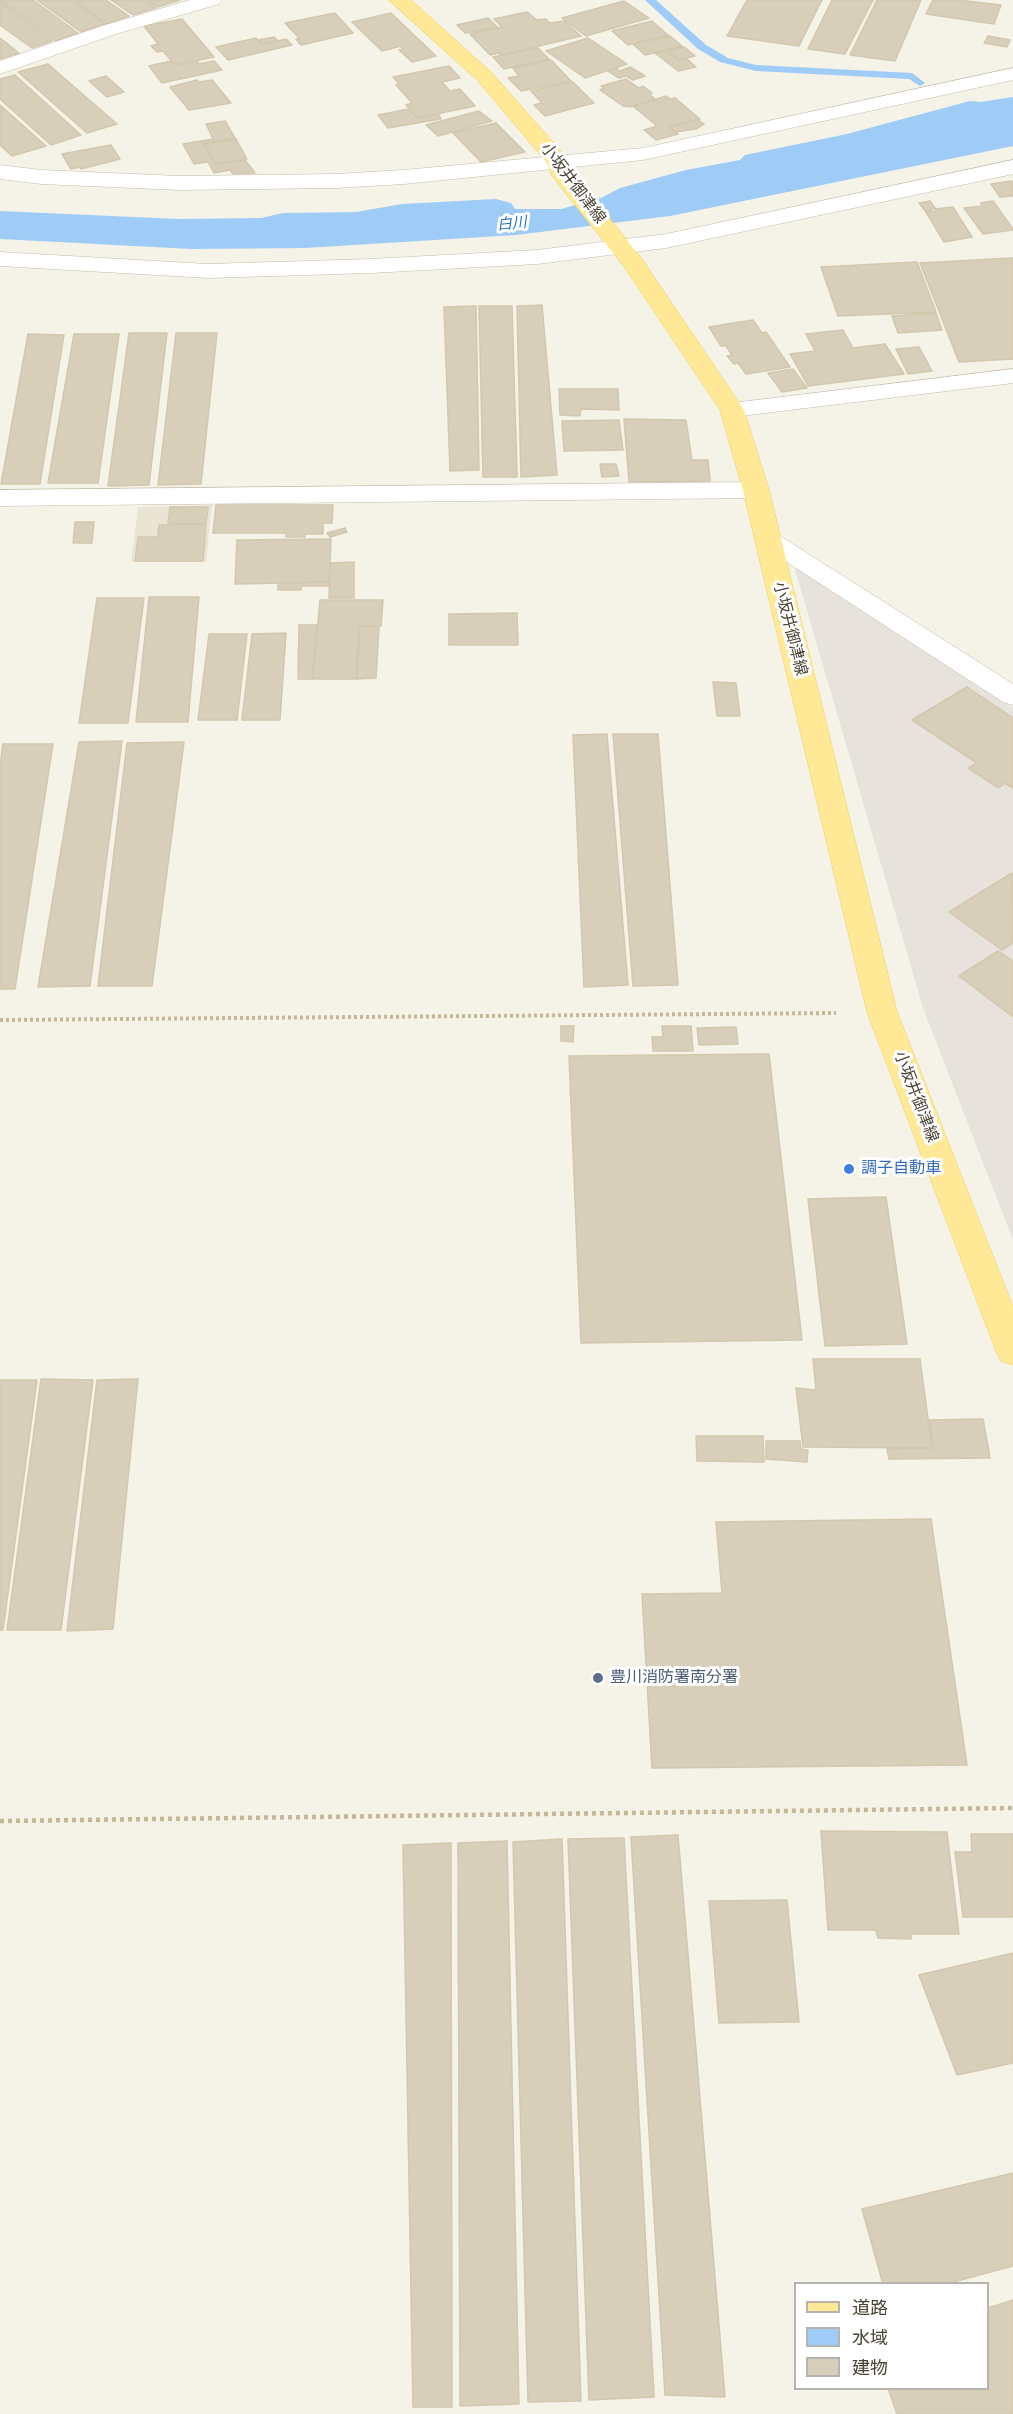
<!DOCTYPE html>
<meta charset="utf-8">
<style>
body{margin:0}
#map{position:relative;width:1013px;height:2414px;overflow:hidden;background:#f5f2e7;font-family:"Source Sans 3","Noto Sans JP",sans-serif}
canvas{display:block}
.legend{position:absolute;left:794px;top:2282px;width:195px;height:108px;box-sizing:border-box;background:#fff;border:2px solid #b6b4ae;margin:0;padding:8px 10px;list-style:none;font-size:18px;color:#494335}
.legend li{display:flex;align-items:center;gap:12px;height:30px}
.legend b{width:30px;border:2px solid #b6b4ae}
</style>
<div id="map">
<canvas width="1013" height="2414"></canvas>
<ul class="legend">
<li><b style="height:8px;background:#ffe996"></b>道路</li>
<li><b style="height:16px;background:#9eccf7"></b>水域</li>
<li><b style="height:16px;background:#d8cfbb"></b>建物</li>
</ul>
</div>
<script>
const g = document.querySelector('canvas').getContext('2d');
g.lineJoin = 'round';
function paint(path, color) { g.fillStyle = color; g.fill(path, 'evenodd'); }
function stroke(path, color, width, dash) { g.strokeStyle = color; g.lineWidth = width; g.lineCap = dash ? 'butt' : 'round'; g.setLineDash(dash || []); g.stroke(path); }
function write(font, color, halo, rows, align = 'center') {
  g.font = font + ' "Source Sans 3","Noto Sans JP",sans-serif'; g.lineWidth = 6; g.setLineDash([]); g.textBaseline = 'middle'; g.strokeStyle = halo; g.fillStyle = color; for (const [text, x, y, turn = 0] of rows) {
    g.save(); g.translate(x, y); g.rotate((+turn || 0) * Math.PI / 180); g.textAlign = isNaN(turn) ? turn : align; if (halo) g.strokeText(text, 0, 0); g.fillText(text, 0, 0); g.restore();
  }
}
const residential = new Path2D(`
 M212,505l-6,57h-75l7,-55z`);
const industrial = new Path2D(`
 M794,566l219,141v533l-90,-232z`);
const water = new Path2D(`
 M1013,97v49l-343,70 -154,19 -211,13 -113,1 -192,-10v-28l178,8 83,-1 22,-5 73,-1 46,-8 94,-5 15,4 4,6h46l40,-11 19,-10 66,-18 54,-10 5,-5 102,-21 123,-33 10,1z`);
const stream = new Path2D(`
 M645,0h11l50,45 22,13 28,7 156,8 13,10 -5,3 -11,-7 -153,-8 -36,-9 -22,-13z`);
const building = new Path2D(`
 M0,0h33l45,33 -23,8z
 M37,0h34l34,24 -24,8z
 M74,0h32l23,16 -22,8z
 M111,0h33l12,8 -23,7z
 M147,0h33l-22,7z
 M747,0h75l-23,46 -72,-10z
 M832,0h41l-28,54 -37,-5z
 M877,0h44l-26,61 -45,-6z
 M933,0h25l43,5 -7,19 -68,-10z
 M624,1l25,17 -63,18 -24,-18z
 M0,2l52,39 -20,7 -32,-23z
 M527,12l10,8 9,-1 4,4 14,-2 17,15 -80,19 -2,-2 -9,2 -20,-21 32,-7 -8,-8z
 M335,13l18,20 -52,12 -5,-6h4l-15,-16z
 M391,13l45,43 -24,6 -13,-12 4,-1 -2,-3 -19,5 -30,-29z
 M488,18l9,9 -32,6 -8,-8z
 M182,19l32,38 -39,8 -12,-14 -6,1 -6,-6 7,-2 -14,-18z
 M652,21l16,14 -40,10 -16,-14z
 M670,36l12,10 -37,9 -12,-11z
 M988,36l22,4 -3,7 -23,-4z
 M274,37l4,4 -16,3 -4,-4z
 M0,38l19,15 -19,6z
 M256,38l6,7 24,-6 6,6 -64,15 -12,-13z
 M588,38l39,26 -42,14 -39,-27z
 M684,47l11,9 -16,4 -11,-9z
 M538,48l11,11 -45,10 -11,-12z
 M666,51l13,10 8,-2 9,8 -18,4 -23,-18z
 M551,60l20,21 -50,10 -13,-13 11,-2 -6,-8z
 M171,61l4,4 22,-4 2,3 15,-3 8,9 -60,13 -13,-17z
 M48,64l69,60 -30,9 -69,-61z
 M449,66l11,12 -18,4 8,9 10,-2 15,17 -58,12 -11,-13 6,-2 -16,-18 3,-1 -6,-7z
 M630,67l15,9 -12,4 -7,-4 -7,2 -11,-7 8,-3 4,3z
 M15,75l66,60 -30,10 -51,-46v-20z
 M106,76l18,16 -17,5 -18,-16z
 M626,79l13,9 4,-2 9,7 -3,1 6,5 -25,8 -7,-1 -23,-16 4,-2 -3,-2z
 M197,80l2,2 13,-2 19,23 -42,7 -19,-23z
 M573,82l21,21 -49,13 -11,-11 8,-2 -11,-12z
 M666,96l4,3 5,-1 25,21 -31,8 9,7 -22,6 -12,-10 13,-4 -23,-19z
 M0,105l46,41 -34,10 -12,-11z
 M409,109l8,9 21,-4 3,5 -53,9 -10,-13z
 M479,111l13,10 -54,15 -12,-11z
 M698,120l6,4 -8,5 -21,3 -5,-5z
 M225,121l10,17 -32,5 13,21 29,-4 10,13 -22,1 -3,-4 -16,3 -6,-11 -14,2 -11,-20 30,-5 -7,-15z
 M496,123l29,29 -44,10 -28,-29z
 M236,139l11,20 -31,5 -11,-20z
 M111,145l9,14 -39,10 -1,-2 -9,2 -9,-15z
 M1012,181l1,15 -13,1 -9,-13z
 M930,201l5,7 -9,4 -7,-9z
 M993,201l20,28v1l-30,4 -19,-26 18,-2 -1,-3z
 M953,207l19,30 -28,5 -18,-30 11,-1 -2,-2z
 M1013,258v101l-54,3 -39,-99z
 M917,262l19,50 -98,4 -17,-49z
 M542,305l15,170 -36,2 -4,-171z
 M476,306l3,164 -29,1 -6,-164z
 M479,306h33l5,171h-34z
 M936,313l6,17 -44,3 -6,-17z
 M753,320l9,13 4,-1 24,35 -44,7 -8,-11 -4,1 -7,-8 5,-1 -6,-9h-5l-12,-19z
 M843,330l10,18 32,-4 19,30 -96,12 -18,-32 25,-3 -9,-17z
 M129,333h38l-18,152 -41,1z
 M176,333h41l-16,151 -43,1z
 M28,334l36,1 -24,149h-39z
 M74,334h45l-21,149h-50z
 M919,347l13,24 -24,3 -12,-25z
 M793,369l14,19 -25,4 -14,-19z
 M559,389h59l1,21 -38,-1 -1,7 -20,-1z
 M624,419l62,1 6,40h16l2,21 -81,1z
 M619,420l4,30 -59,1 -2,-30z
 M600,464h16l3,12 -17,1z
 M216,505h117l-1,18h-9v11h-18v3h-19v-4h-73z
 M170,507h38l-2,17h-38z
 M75,522h19l-2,21h-19z
 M206,524l-3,37h-68l3,-24h20l1,-12z
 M345,528l2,4 -17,5 -3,-4z
 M331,539l-2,43 -94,2 2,-44z
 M354,562v36h-25l1,-35z
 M328,582v4h-27v4h-23v-7z
 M149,597h50l-11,125h-52z
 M97,598h47l-16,125h-49z
 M320,600h63l-2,26h-22l-3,53h-43z
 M517,613l1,32h-69v-31z
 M299,625h18l-5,54h-14z
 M360,626h19l-3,52 -19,1z
 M286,633l-6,87h-38l10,-86z
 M209,634h38l-10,86h-39z
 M713,682l23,1 4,33h-23z
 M967,687l46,31v70l-8,-5 -7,5 -30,-20 9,-5 -65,-43z
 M607,734l21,251 -44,2 -11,-252z
 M613,734h45l20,251 -45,1z
 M122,741l-32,245 -52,1 41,-245z
 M184,742l-32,244h-54l29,-243z
 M3,744h50l-38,245h-15v-224z
 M1012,873l1,70 -11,7 -53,-38z
 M998,951l15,10v56l-54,-41z
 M561,1026h13l-1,16 -12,-1z
 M662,1026h29l2,25h-40l-1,-14h11z
 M736,1027l2,17 -39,1 -2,-17z
 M769,1054l33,286 -221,3 -12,-287z
 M886,1197l21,147 -82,2 -17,-147z
 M813,1359h107l12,89 -129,-1 -7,-59 20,2z
 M41,1379l52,1 -32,250h-54z
 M138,1379l-25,250 -46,2 30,-251z
 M0,1380h37l-34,250h-3z
 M983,1419l7,39 -101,1 -2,-10 47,-1 -5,-28z
 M696,1436h67l1,26 -67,-1z
 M766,1441h34l1,8 7,1 -1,12 -41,-3z
 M931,1519l36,246 -315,3 -10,-174 80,-1 -6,-71z
 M821,1831l126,1 12,102h-48v5l-33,-1 -2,-8h-48z
 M971,1834h42v83h-50l-8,-65h17z
 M678,1835l47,562 -60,-2 -34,-558z
 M624,1838l30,559 -65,3 -21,-561z
 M562,1839l19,562 -53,1 -15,-560z
 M507,1841l12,563 -59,2 -2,-563z
 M451,1843l1,564h-39l-10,-562z
 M787,1900l12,122 -80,1 -10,-122z
 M1013,1953v110l-56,12 -38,-100z
 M1013,2173v93l-67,18h-63l-21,-75z
 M1013,2300v114h-116l-9,-26h100v-80z`);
const pathFar1 = new Path2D(`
 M0,1020l836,-7`);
const path = new Path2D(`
 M0,1821l1013,-13`);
const minor = new Path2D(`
 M190,0h32l-3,4 -103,30 -116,40v-13l102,-35z
 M1013,68v12l-370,80 -239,24 -68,4 -156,2 -139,-6 -41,-5v-14l41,5 139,6 156,-2 68,-4 239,-22z
 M1013,160v14l-347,74 -129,16 -166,9 -163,5 -208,-12v-14l208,12 163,-5 166,-9 129,-16z
 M1013,369v14l-281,34 -9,-2 -3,-5 3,-5 9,-2z
 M756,482l9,3 4,5 -4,5 -9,3 -756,8v-16z
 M768,531l9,3 236,150v21l-10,-3 -244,-158 -4,-5 4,-5z`);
const major = new Path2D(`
 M389,0h22l81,73 74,84 5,13 71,89 102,151 25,80 128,522 116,295v58l-12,-4 -5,-10 -129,-339 -124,-522 -23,-80 -95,-142 -73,-92 -5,-13 -69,-82z`);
const markers = [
 [849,1169,6,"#3f7fe0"],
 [598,1678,6,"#5c6f8a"]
];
const farWaternames = [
 ["白川",512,225,-6]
];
const streetNames = [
 ["小坂井御津線",572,184,53],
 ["小坂井御津線",789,629,76],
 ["小坂井御津線",915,1097,69]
];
const shopNames = [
 ["調子自動車",861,1169]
];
const serviceNames = [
 ["豊川消防署南分署",610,1678]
];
paint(residential, '#eae4d4');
paint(industrial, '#e7e3dc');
paint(water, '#9eccf7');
paint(stream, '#9eccf7');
paint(building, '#d8cfbb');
stroke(building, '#d3c7ae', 1.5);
stroke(minor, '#c2bba8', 1);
stroke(major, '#efcd5b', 1);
stroke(pathFar1, '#c5b898', 4, [3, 3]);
stroke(path, '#c5b898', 4.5, [4, 4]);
paint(minor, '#fff');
paint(major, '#ffe996');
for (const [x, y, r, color] of markers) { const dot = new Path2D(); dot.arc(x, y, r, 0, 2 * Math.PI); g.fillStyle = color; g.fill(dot); stroke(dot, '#fff', 2); }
write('italic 15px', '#2373c0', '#fff', farWaternames);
write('16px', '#494335', '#fff', streetNames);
write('16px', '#366cbe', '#fff', shopNames, 'left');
write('16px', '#4e5e75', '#fff', serviceNames, 'left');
</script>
